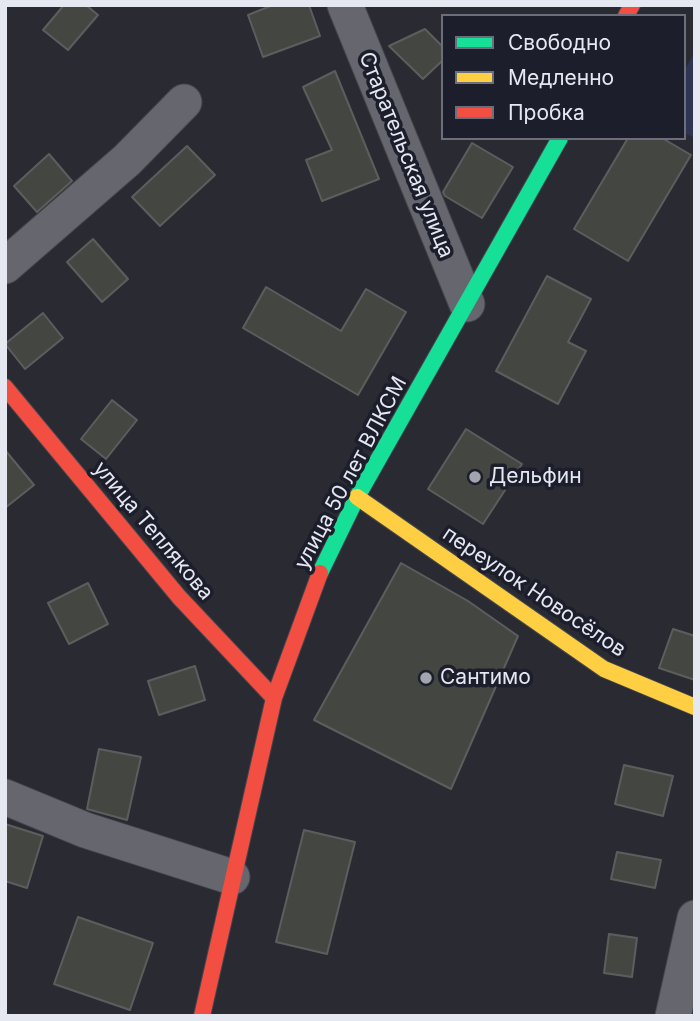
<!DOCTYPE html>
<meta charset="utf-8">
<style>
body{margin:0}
#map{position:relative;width:700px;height:1021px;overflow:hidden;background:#292a32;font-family:Inter,sans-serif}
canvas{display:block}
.frame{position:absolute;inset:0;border:7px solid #e5e7f1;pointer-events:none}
.legend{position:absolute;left:441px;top:14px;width:245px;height:126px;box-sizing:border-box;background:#1c1e2c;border:2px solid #6c6e7b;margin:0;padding:9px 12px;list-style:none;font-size:21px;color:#e5e7f1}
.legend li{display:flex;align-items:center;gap:14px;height:35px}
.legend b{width:35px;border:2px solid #6c6e7b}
</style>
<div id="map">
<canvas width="700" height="1021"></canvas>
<div class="frame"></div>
<ul class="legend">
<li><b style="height:9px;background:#16e098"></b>Свободно</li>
<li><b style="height:9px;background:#ffcf43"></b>Медленно</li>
<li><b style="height:9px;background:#f24e42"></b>Пробка</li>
</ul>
</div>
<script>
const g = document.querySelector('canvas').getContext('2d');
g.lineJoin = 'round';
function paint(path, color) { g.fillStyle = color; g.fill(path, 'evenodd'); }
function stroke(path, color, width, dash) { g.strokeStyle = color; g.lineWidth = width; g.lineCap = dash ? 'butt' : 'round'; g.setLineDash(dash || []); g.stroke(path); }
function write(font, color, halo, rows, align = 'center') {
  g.font = font + ' Inter,sans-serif'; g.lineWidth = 7; g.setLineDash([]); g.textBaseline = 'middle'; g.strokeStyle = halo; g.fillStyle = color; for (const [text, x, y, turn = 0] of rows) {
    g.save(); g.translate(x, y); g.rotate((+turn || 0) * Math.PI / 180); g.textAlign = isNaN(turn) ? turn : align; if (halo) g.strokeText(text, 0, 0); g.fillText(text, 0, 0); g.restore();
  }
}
const green = new Path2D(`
 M695,52v86l-11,-5v-62z`);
const building = new Path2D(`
 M64,5h22l12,10 -30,35 -25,-20z
 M273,5h36l11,31 -57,21 -15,-42z
 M425,29l18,18v13l-20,19 -34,-33z
 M335,71l44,108 -57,22 -16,-41 26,-10 -29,-63z
 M628,138h34l29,17 -63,106 -54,-32z
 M472,143l41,24 -31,51 -37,-22 -2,-4z
 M187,146l28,29 -55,51 -28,-29z
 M49,154l23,27 -35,31 -23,-26z
 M93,239l35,40 -26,23 -35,-40z
 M547,276l44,23 -23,43 18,9 -28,53 -62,-33z
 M266,287l75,44 25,-42 40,23 -48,83 -115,-67z
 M43,313l20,25 -38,31 -20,-25z
 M112,400l25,20 -31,39 -25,-20z
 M466,429l56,35 -39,60 -55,-35z
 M5,450l29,35 -29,23z
 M401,563l67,38 50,35 -67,153 -137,-69z
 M88,583l20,41 -39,20 -21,-41z
 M673,629l22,7v44l-36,-12z
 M195,666l10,34 -46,15 -11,-34z
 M99,749l42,8 -14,63 -40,-11z
 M624,765l49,11 -10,40 -48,-12z
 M5,824l38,12 -16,52 -22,-7z
 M304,830l51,12 -28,112 -51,-12z
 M617,852l44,8 -6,28 -44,-9z
 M78,917l75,26 -23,67 -76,-26z
 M609,934l28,4 -5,39 -28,-4z`);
const street = new Path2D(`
 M345,5l122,299
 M5,266l122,-106 57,-58
 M5,797l80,33 147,47
 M673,1016l22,-98`);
const fast = new Path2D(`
 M320,573l37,-76 203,-359`);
const slow = new Path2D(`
 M357,497l247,172 91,38`);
const jam = new Path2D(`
 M626,16l6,-11
 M5,387l174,210 95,101
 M202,1016l72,-318 46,-125`);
const markers = [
 [475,477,7,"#a3a5ae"],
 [426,678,7,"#a3a5ae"]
];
const streetNames = [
 ["Старательская улица",406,155,68],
 ["улица 50 лет ВЛКСМ",351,473,-62],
 ["улица Теплякова",153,531,50],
 ["переулок Новосёлов",534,592,34]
];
const poiNames = [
 ["Дельфин",489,477],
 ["Сантимо",440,678]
];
paint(green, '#303453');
paint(building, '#444741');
stroke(building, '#5c5e5e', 2);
stroke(street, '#45464d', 37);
stroke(fast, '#45464d', 18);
stroke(slow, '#45464d', 18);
stroke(jam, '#45464d', 18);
stroke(street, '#66676e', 35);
stroke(fast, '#16e098', 16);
stroke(slow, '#ffcf43', 16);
stroke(jam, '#f24e42', 16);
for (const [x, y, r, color] of markers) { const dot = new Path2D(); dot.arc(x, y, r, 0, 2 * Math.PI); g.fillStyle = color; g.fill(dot); stroke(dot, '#1c1e2c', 2.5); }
write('21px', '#e5e7f1', '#1c1e2c', streetNames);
write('21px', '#e5e7f1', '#1c1e2c', poiNames, 'left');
</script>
